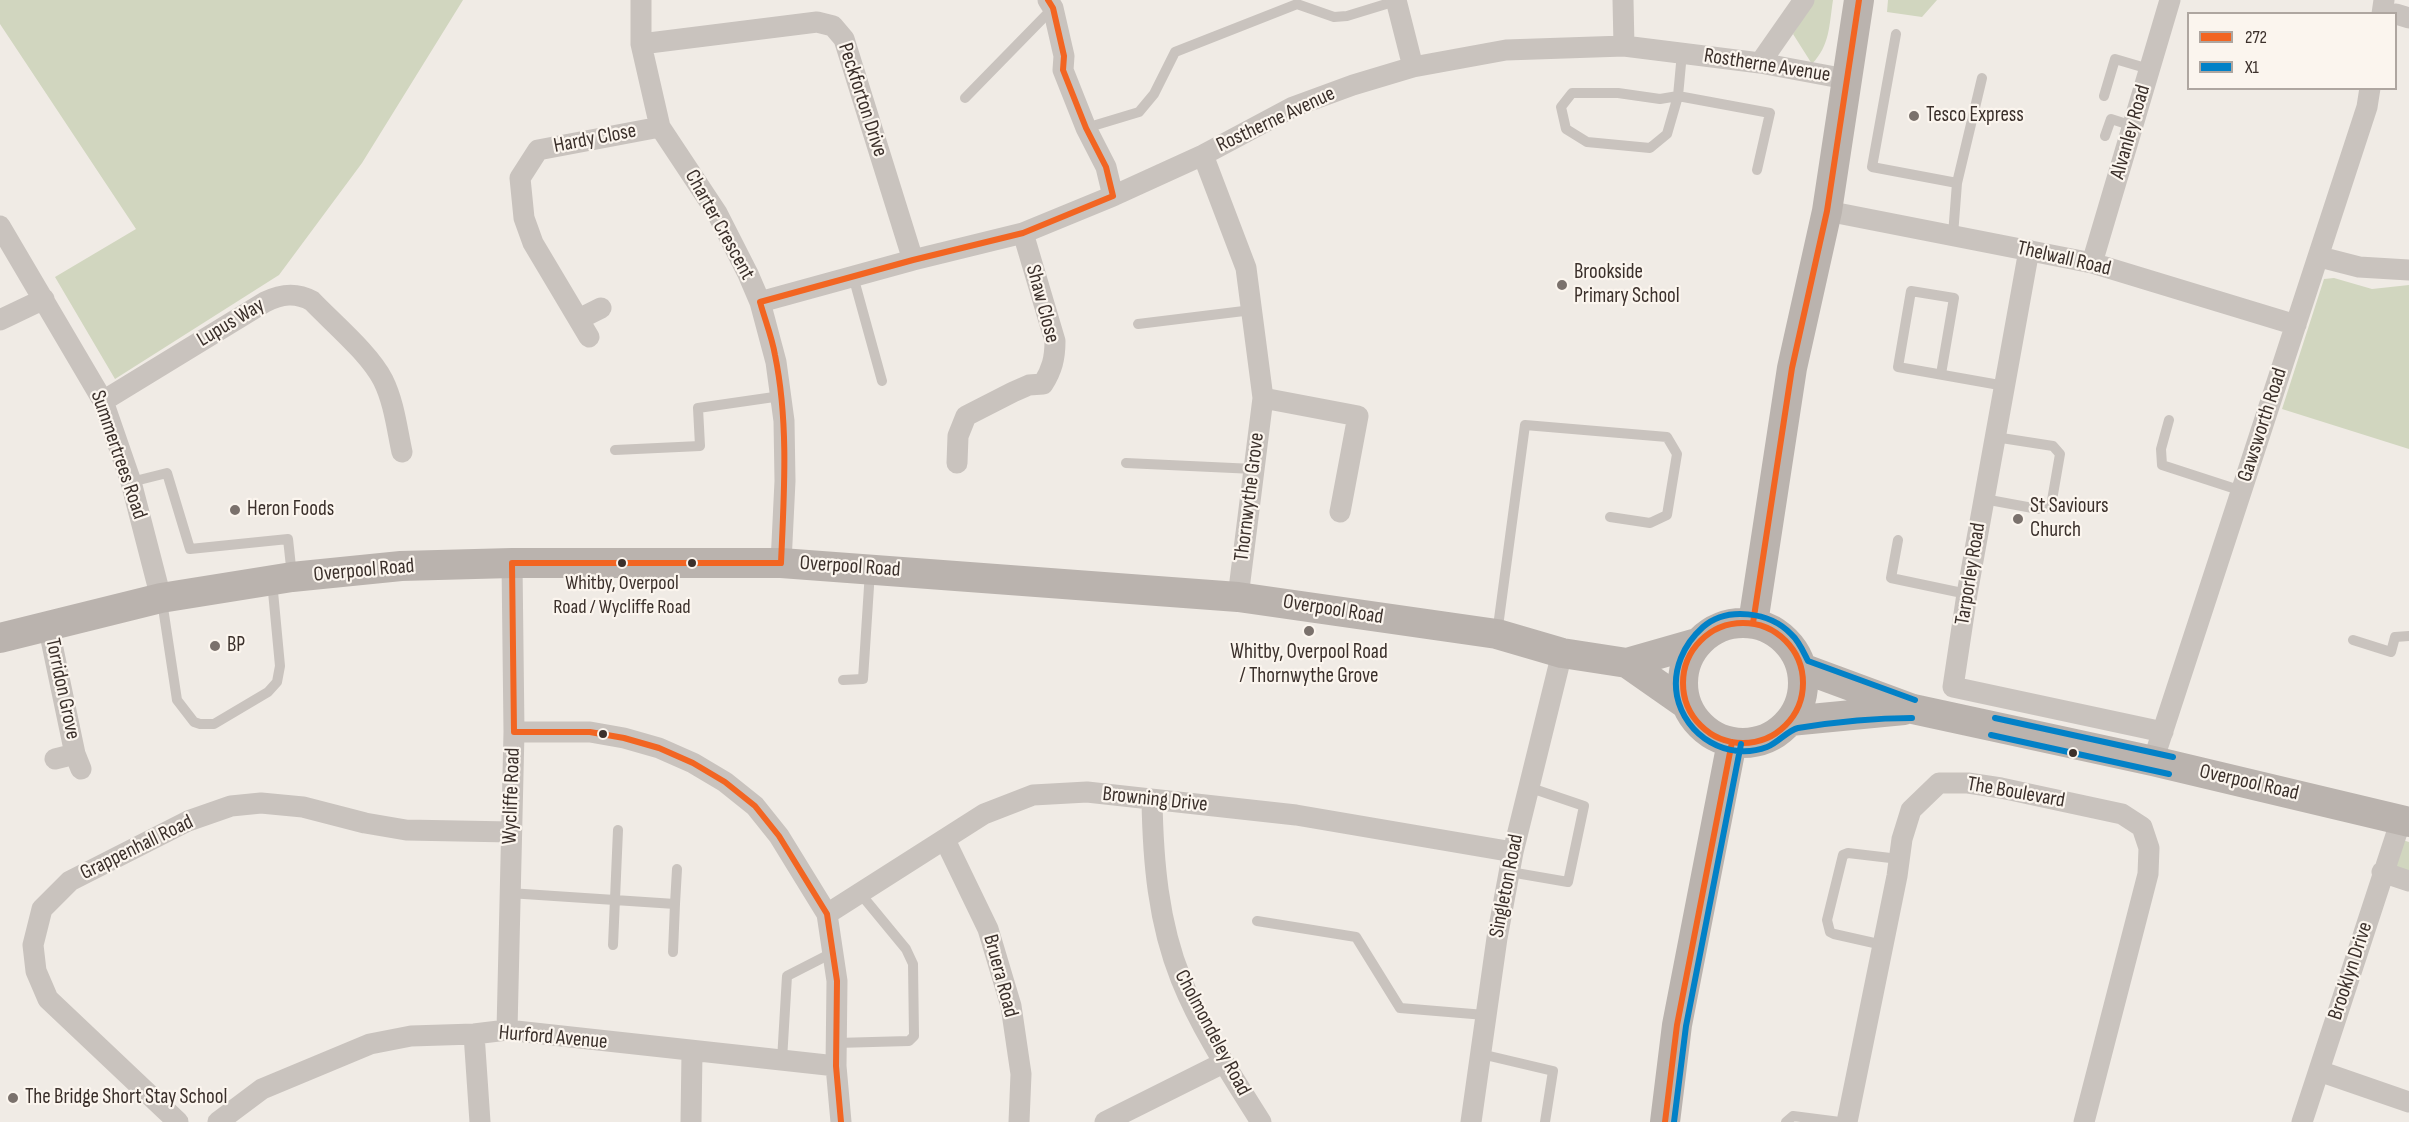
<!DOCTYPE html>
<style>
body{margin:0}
#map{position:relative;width:2409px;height:1122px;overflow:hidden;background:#f0ebe5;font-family:"Sofia Sans Condensed",sans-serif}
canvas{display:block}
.legend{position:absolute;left:2187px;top:12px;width:210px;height:78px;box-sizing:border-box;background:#fbf5ee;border:2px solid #aea6a0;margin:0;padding:8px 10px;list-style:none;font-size:18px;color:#3b302b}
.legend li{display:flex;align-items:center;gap:12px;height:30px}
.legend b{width:30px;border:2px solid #aea6a0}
</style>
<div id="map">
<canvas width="2409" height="1122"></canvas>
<ul class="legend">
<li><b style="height:8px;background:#f26522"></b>272</li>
<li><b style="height:8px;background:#0281c7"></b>X1</li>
</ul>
</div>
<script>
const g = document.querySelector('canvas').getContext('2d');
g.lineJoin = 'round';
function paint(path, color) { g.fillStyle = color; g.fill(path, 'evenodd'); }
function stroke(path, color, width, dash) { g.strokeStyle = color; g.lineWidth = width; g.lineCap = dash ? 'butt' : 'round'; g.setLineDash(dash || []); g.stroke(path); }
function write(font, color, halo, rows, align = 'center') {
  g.font = font + ' "Sofia Sans Condensed",sans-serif'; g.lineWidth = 4.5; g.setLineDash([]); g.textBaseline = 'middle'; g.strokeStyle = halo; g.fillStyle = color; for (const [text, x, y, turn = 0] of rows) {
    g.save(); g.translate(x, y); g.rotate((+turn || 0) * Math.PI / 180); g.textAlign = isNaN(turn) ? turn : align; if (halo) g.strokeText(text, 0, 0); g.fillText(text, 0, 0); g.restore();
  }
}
const green = new Path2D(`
 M0,0h463l-101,163 -83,112 -164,104 -60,-102 81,-48 -136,-205z
 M1814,0h19c-4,26 -3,45 -21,64l-19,-30z
 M1888,0h49l-15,17 -35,-5z
 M2334,278l38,11 37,-4v164l-127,-40 42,-130z
 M2396,838l13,4v37l-24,-8z`);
const lane = new Path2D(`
 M1896,34l-24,133 85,16 -4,52
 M1682,53l-4,43 -11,38 -17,14 -63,-6 -21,-13 -5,-22 11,-14h46l42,6 18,-3 92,17 -13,57
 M2104,96l11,-37 34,10
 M965,98l88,-90
 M1086,128l53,-16 15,-18 21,-42 122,-48 37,13 13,-1 49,-15
 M2105,136l6,-17 22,7
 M1957,183l25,-105
 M853,276l29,105
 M1138,324l114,-14
 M1941,374l13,-76 -43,-7 -13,76 107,19
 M2169,420l-8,29 1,16 80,26
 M615,450l85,-4 -2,-38 83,-12
 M1126,463l128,6
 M131,482l36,-9 23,76 98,-10 4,37
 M1984,499l54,10 13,-3 9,-52 -7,-8 -58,-9
 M1898,540l-7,38 76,16
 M162,601l15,99 17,22 6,2h14l54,-32 9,-10 3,-16 -8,-85
 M1497,634l28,-209 142,12 10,17 -10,61 -17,8 -40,-6
 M2353,640l38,12 4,-15 14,-1
 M843,680l20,-1 7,-108
 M1510,872l58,10 16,-76 -56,-19
 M509,893l166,11 2,-35
 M1257,921l99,16 44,71 85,7
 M613,945l5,-115
 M1883,945l-49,-11 -4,-2 -3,-12 16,-65 5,-2 51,6
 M673,952l2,-48
 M836,1043l73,-2 5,-5 -1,-72 -7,-15 -47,-57
 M1481,1054l72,17 -8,51
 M782,1060l5,-84 45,-23
 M1786,1122l7,-6 47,6`);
const street = new Path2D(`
 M641,0v44l19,83 57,86 31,61 12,28 16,60 8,59 1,60 -4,82
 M1048,0l5,8 11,48 -1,14 23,58 20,39 7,29
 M1396,0l17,67
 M1623,0l1,46
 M2382,14l2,-14
 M2396,14l13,4
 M641,44l176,-22 16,4 11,13 69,221
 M1760,63l44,-63
 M1203,155l43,113 17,130 -25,199
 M1827,211l265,52 204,62
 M0,226l103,175 28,81 30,116
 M2029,250l-62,344 -14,93 210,45
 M2320,257l39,10 50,3
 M2092,263l78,-263
 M760,302l153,-42 110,-27 90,-37 90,-41 90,-48 60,-22 60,-18 93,-17 118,-4 136,17 86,16
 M579,319l22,-11
 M0,320l44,-21
 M589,337l-56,-94 -9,-25 -4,-40 18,-28 122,-23
 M1263,398l95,18 -18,96
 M103,401l162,-99c16,-8 31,-10 47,-1 22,23 57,52 71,79 11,22 14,49 19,72
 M957,463l1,-27 8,-20 47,-24 16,-7 14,-1c9,-14 12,-26 12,-43l-32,-108
 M48,625l27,129 6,15
 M514,732h76l34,6 35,10 34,15 32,19 30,24 24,30 48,78 10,67 -1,85 5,56
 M55,759l20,-5
 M2153,761l214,-654 3,-19
 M1152,800c1,60 6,122 29,179 20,50 51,97 80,143
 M945,840l43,89 23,77 10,68 -2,48
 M2382,872l27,9
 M827,914l157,-100 49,-19 54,-3 209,23 217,37
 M507,1030l7,-298 -2,-169
 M474,1034l6,88
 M2319,1071l90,31
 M178,1122l-130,-123 -12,-28 -3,-26 9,-36 28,-28 118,-60 43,-15 30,-3 42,4 62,16 41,7 105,2
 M218,1122l44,-33 108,-45 41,-8 63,-2 33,-4 329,36
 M691,1122l1,-70
 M1105,1122l118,-59
 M1471,1122l26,-184 16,-86 49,-199
 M1847,1122l50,-246 5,-37 9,-29 28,-27h29l33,5 121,26 20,13 7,21 -1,26 -64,248
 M2302,1122l99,-302`);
const secondary = new Path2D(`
 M1753,623l39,-255 35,-157 32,-211
 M1683 683a60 60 0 1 1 120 0a60 60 0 1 1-120 0Z
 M0,638l161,-40 131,-21 109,-11 111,-3h269l457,34 259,37 65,19 65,10 70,-20
 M1627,663l60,42
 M1802,668l111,41 240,52 256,61
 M1790,721l114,-11
 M1665,1122l12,-97 55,-283`);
const bus1 = new Path2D(`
 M1048,0l5,8 11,48 -1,14 23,58 20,39 7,29
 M760,302l153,-42 110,-27 90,-37
 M760,302c5,18 12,35 15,53 14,68 9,140 6,208
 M512,563h269
 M512,563l2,169
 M1753,623l39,-255 35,-157 32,-211
 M1683 683a60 60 0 1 1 120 0a60 60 0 1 1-120 0Z
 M514,732h76l34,6 35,10 34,15 32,19 30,24 24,30 48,78 10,67 -1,85 5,56
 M1665,1122l12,-97 55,-283`);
const bus2 = new Path2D(`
 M1912,718c-37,0 -77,4 -114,10 -10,2 -20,15 -31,19 -39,15 -82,-11 -90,-51 -5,-27 7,-52 26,-69 24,-21 67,-15 88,7 8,7 12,17 17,27l107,39
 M1995,718l178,39
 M1991,735l178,39
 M1674,1122l12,-96 55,-282`);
const markers = [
 [1914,116,6,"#7a716c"],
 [1562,285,6,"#7a716c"],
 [235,510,6,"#7a716c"],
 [2018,519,6,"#7a716c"],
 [622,563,5,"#3b302b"],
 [692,563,5,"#3b302b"],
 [1309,631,6,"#7a716c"],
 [215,646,6,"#7a716c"],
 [603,734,5,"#3b302b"],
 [2073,753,5,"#3b302b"],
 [13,1098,6,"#7a716c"]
];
const busNames = [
 ["Whitby, Overpool",622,584],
 ["Road / Wycliffe Road",622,608]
];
const streetNames = [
 ["Rostherne Avenue",1767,66,9],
 ["Peckforton Drive",862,100,72],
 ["Rostherne Avenue",1276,120,-25],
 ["Alvanley Road",2131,132,-74],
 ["Hardy Close",595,139,-11],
 ["Charter Crescent",719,225,61],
 ["Thelwall Road",2064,259,13],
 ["Shaw Close",1042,304,75],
 ["Lupus Way",231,323,-31],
 ["Gawsworth Road",2263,425,-72],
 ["Summertrees Road",118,455,71],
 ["Thornwythe Grove",1250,497,-83],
 ["Overpool Road",850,567,4],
 ["Overpool Road",364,571,-5],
 ["Tarporley Road",1971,574,-81],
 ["Overpool Road",1333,610,9],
 ["Torridon Grove",62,689,78],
 ["Overpool Road",2249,783,13],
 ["The Boulevard",2016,793,10],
 ["Wycliffe Road",512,796,-88],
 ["Browning Drive",1155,800,6],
 ["Grappenhall Road",137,848,-26],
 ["Singleton Road",1507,886,-79],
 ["Brooklyn Drive",2351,971,-72],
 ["Bruera Road",1000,976,75],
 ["Cholmondeley Road",1212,1033,62],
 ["Hurford Avenue",553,1038,5]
];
const poiNames = [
 ["Tesco Express",1926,116],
 ["Brookside",1574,273],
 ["Primary School",1574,297],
 ["St Saviours",2030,507],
 ["Church",2030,531],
 ["Heron Foods",247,510],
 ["BP",227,646],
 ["Whitby, Overpool Road",1309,653,"center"],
 ["/ Thornwythe Grove",1309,677,"center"],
 ["The Bridge Short Stay School",25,1098]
];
paint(green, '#d1d6bf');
stroke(lane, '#c9c3be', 10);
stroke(street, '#c9c3be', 21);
stroke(secondary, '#bab3ae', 30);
stroke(bus1, '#f26522', 6);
stroke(bus2, '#0281c7', 6);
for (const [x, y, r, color] of markers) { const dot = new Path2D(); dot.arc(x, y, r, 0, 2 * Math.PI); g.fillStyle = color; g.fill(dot); stroke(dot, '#fbf5ee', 2); }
write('20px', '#3b302b', '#fbf5ee', busNames);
write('21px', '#3b302b', '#fbf5ee', streetNames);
write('21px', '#3b302b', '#fbf5ee', poiNames, 'left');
</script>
